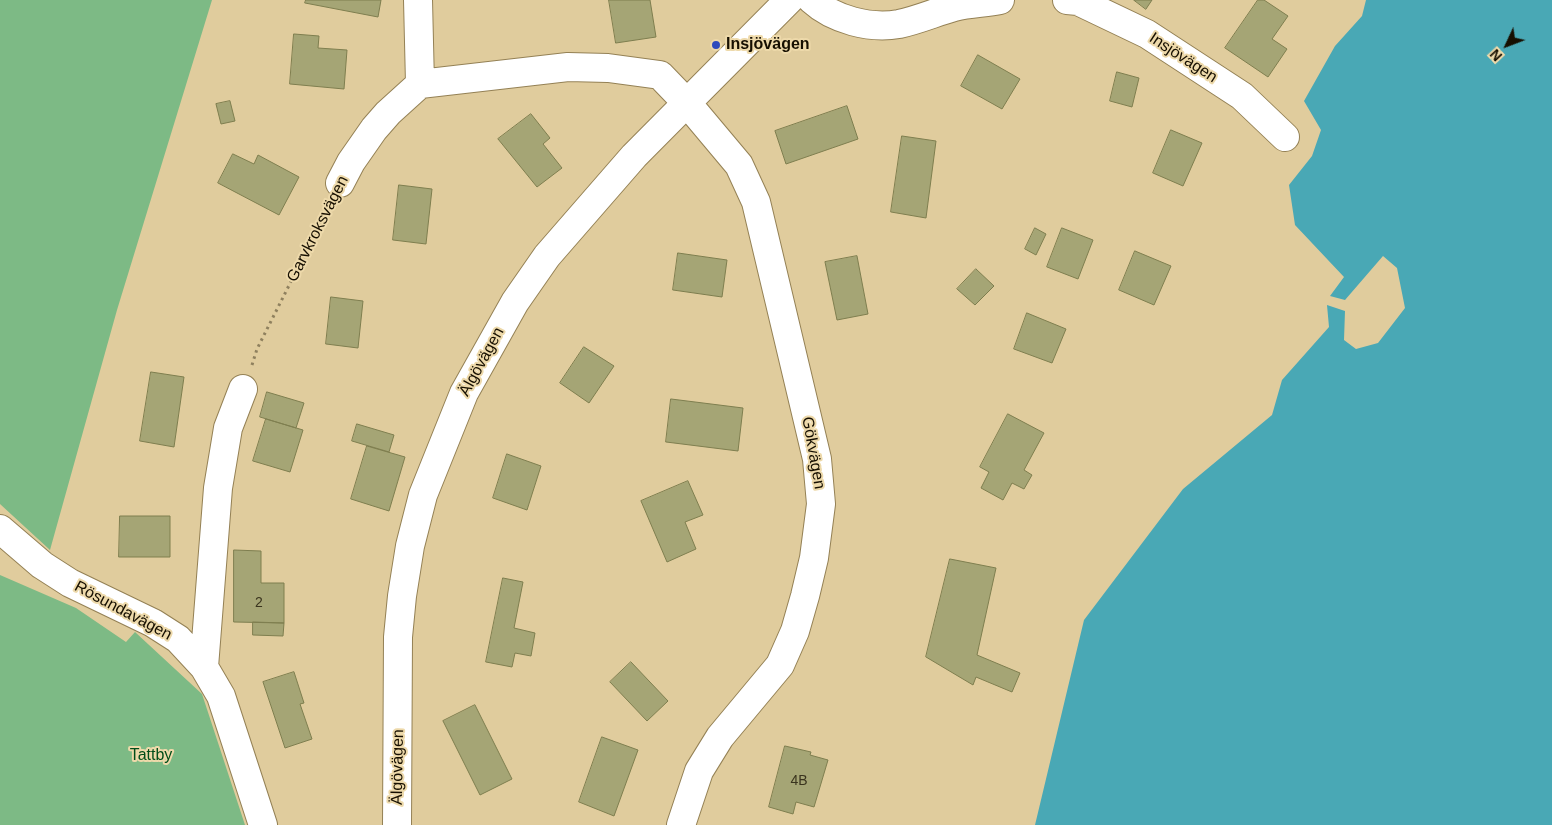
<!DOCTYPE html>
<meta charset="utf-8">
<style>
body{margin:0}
#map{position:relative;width:1552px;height:825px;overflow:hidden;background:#e0cc9d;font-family:Helvetica,sans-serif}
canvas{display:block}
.north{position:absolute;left:1482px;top:20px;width:50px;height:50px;-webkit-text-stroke:4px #edd9aa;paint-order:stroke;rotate:227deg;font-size:14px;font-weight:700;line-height:20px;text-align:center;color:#160f01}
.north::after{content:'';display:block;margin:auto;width:18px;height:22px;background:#160f01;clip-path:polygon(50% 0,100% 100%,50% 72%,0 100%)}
</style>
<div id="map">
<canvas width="1552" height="825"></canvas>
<div class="north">N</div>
</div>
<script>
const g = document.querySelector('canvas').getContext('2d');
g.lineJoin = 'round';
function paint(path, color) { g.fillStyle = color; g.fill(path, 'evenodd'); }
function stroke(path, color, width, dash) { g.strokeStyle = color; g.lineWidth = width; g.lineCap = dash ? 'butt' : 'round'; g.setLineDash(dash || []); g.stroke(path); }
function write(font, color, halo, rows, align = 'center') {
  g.font = font + ' Helvetica,sans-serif'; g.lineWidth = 4; g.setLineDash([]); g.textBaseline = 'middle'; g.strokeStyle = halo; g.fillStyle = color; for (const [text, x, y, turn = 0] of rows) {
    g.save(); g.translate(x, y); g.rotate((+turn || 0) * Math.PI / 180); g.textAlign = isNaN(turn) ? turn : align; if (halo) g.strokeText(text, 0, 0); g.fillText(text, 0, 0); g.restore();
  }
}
const green = new Path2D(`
 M0,0h212l-95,310 -67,240 -50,-46z
 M0,575l76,33 50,34 9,-10 67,62 43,131h-245z`);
const water = new Path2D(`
 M1366,0h186v825h-517l49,-205 99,-131 89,-74 10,-35 47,-53 -2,-22 18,6 -1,29 12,9 22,-6 27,-35 -8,-40 -14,-12 -38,44 -15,-4 14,-19 -49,-52 -6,-40 23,-29 9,-26 -17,-29 31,-55 27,-30z`);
const building = new Path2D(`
 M306,0h75l-3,17 -73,-14z
 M609,0h41l6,37 -40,6z
 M1134,0h18l-6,9z
 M1258,0h6l24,16 -16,23 15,10 -19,28 -43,-29z
 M294,34l25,2 -1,12 29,2 -3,39 -54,-5z
 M978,55l42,24 -18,30 -41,-23z
 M1117,72l22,6 -7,29 -22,-6z
 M230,101l5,20 -14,3 -5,-20z
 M847,106l11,33 -72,25 -11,-33z
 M531,114l19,24 -7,6 19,24 -25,19 -39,-48z
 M1171,130l31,13 -19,43 -30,-13z
 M902,136l34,5 -10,77 -35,-6z
 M233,154l21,10 4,-9 41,22 -20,38 -61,-32z
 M399,185l33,4 -6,55 -33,-4z
 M1035,228l11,6 -10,21 -11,-6z
 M1062,228l31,12 -15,39 -31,-12z
 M1135,251l36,15 -17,39 -35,-15z
 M678,253l49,7 -5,37 -49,-7z
 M857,256l11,58 -31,6 -12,-58z
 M976,269l18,17 -19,19 -18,-16z
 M331,297l32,4 -5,47 -32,-4z
 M1027,313l39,16 -14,34 -38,-14z
 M584,347l30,19 -25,37 -29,-20z
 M151,372l33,5 -10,70 -34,-6z
 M267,392l37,11 -8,25 -36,-11z
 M671,399l72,9 -5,43 -72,-9z
 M1008,414l36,19 -20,37 8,5 -8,14 -12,-6 -9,17 -22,-12 8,-16 -9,-5z
 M266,419l37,11 -13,42 -37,-11z
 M357,424l37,11 -5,17 -37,-11z
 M367,446l38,11 -16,54 -38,-12z
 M507,454l34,12 -14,44 -34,-12z
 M688,481l15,34 -18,7 11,27 -29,13 -26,-61z
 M120,516h50v41h-51z
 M234,550l27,1v32h23v40l-50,-1z
 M950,559l46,9 -19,87 43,18 -8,19 -36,-15 -3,8 -47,-28z
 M503,578l20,4 -9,46 21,5 -4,23 -16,-3 -3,14 -26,-5z
 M253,622l31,1 -1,13 -30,-1z
 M631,662l37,39 -21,20 -37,-39z
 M294,672l10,31 -4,1 12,35 -27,9 -22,-66z
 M475,705l37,74 -32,16 -37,-74z
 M602,737l36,13 -24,66 -35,-14z
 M785,746l26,6 -1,3 18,5 -14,47 -18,-5 -3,12 -24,-7z`);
const path = new Path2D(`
 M252,365l5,-16 72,-143`);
const minor = new Path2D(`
 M418,0l2,84
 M812,0c22,20 58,29 87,24 19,-4 37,-12 55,-17 15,-4 31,-4 46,-7
 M1067,0l11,1 69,33 95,62 43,41
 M340,183l11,-21 23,-33 14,-16 32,-29 148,-17 40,1 52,7 27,28 52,62 17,37 61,257 4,45 -7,54 -9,38 -10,35 -15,34 -60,72 -21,34 -18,54
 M0,529l42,36 28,18 83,40 25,16 26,28 17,29 42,129
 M204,667l14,-179 10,-60 15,-39
 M397,825l1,-188 4,-41 8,-50 13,-51 41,-102 51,-91 32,-46 87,-100 155,-156`);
const markers = [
 [716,45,5,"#304cbd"]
];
const numberNames = [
 ["2",259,603],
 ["4B",799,781]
];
const poiNames = [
 ["Insjövägen",726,45]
];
const streetNames = [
 ["Insjövägen",1183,58,33],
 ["Garvkroksvägen",318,229,-63],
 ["Älgövägen",482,362,-61],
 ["Gökvägen",813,453,80],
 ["Rösundavägen",123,611,28],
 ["Älgövägen",398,767,-89]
];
const parkNames = [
 ["Tattby",151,756]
];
paint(green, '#7dba85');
paint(water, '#49a8b5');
paint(building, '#a5a575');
stroke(building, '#7e7e4f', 1);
stroke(minor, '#948155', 30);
stroke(path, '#8f805e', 3, [2.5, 4]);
stroke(minor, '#fff', 28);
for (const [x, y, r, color] of markers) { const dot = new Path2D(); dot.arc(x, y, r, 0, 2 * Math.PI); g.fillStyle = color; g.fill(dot); stroke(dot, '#edd9aa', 2); }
write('14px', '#3a341e', null, numberNames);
write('bold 16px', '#160f01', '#edd9aa', poiNames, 'left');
write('16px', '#160f01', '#edd9aa', streetNames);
write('16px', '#004d19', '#edd9aa', parkNames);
</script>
